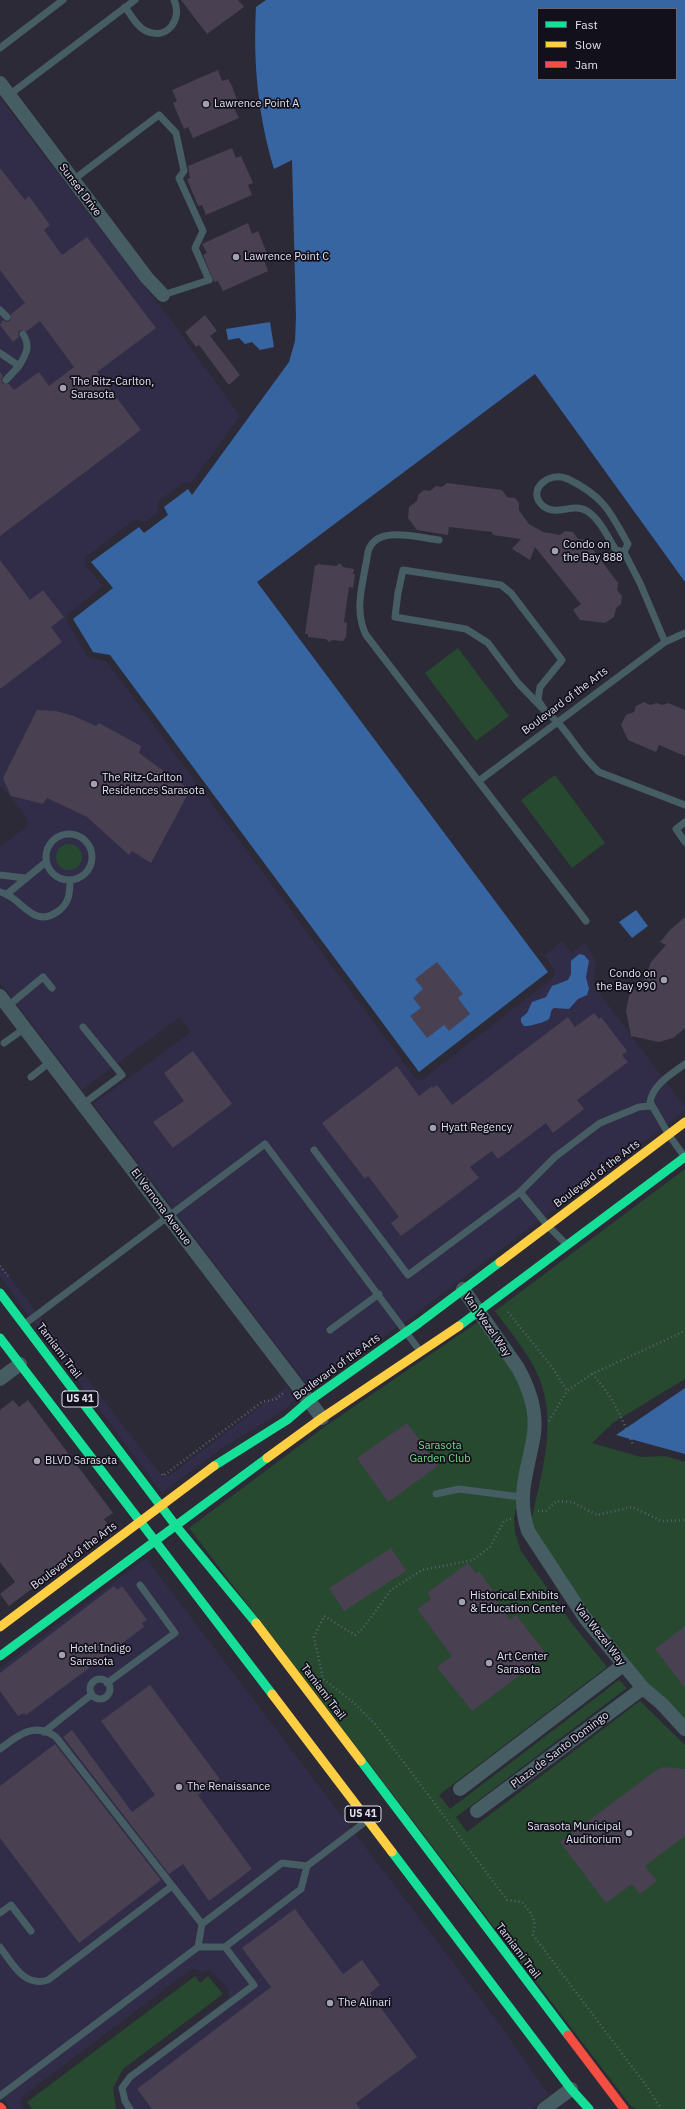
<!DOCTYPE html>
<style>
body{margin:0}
#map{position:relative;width:685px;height:2109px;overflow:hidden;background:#2d2a37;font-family:"IBM Plex Sans",sans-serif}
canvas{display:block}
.legend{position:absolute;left:537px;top:8px;width:140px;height:72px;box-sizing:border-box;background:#12101a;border:1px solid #65636f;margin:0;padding:5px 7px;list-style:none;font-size:12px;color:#e2e0ef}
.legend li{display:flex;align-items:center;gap:8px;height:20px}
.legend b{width:20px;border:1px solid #65636f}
</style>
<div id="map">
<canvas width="685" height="2109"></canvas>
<ul class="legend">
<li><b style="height:5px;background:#16e098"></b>Fast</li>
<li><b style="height:5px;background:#ffcf43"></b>Slow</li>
<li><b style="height:5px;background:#f24e42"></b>Jam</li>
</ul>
</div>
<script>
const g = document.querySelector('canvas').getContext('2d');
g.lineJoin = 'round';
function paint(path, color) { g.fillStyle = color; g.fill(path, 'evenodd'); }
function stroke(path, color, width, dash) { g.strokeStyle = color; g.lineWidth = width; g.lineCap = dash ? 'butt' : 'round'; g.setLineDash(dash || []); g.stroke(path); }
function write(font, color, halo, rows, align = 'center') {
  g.font = font + ' "IBM Plex Sans",sans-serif'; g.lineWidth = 3.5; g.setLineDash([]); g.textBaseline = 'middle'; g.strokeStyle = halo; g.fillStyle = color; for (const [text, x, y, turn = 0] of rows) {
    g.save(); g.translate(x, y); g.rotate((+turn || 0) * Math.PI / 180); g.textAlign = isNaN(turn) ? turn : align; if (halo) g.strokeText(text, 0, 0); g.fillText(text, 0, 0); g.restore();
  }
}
const built = new Path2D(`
 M0,98l173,225 67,93 -49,67h-8l-23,17 -3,5 2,7 -15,11 -3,-3h-7l-49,38v7l18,21 -37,30 1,6 21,35 19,5 308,416 4,2 4,-1 130,-101 2,-8 -11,-14 18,-15 10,12 12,-10 12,17 -3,25 92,122v3l-24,19 -248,187 -103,73 -217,-285 98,-72 -11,-15 -98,73 -82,-108v-136l25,-18 3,-4 -2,-7 -26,-32z
 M0,1264l161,211 4,1 5,-1 117,-89 10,13 -16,13 -60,37 -59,44 -162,-216z
 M146,1558l349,460 54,77 -18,14h-407l-3,-7 -1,-11 8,-17 101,-76 -1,-9 -18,-20 -9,3 -6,-3 -5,1 -167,126 -3,6 4,7h-13l-11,-15v-426z`);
const green = new Path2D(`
 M458,648l51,68 -33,25 -51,-68z
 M555,775l50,68 -33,25 -51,-68z
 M56 857a13 13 0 1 1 26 0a13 13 0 1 1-26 0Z
 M685,1169v210l-71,43 -22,21 49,14 24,-1 20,6v260l-79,-81 -75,-118c10,-50 29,-103 5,-152 -10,-21 -27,-41 -41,-60z
 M481,1320l41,58 8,58 -16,82 1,15 6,18 52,74 34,42 -168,128 11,14 169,-129 8,8 -171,129 11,15 173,-131 45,44v364h-48l-6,-3 -442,-578 138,-103z
 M195,1976l5,7 8,-7 15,18 -100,75 -10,19 3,21h-84l-5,-7z`);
const water = new Path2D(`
 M266,0h419v582l-150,-208 -278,208 291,390 -129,100 -309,-417 -17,-3 -20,-33 40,-31 -22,-26 48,-35 5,6 24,-18 -4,-8 24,-18 4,6 97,-133 6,-21 1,-24 -4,-157 -18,9c-16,-54 -21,-105 -18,-162zM538,9h138v70h-138z
 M270,322l4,25 -14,3 -8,-8 -7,2 -6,-6 -11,2 -2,-11z
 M636,910l12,16 -16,12 -13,-16z
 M579,954l5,1 5,6 -3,16 3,12 -2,6 -9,4 -9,10 -15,-1c-5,3 -2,6 -5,11 -3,3 -21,8 -25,7l-3,-4v-4l6,-5 5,-11 14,-5 6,-11 16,-6 3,-6v-13z
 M685,1388v66l-69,-19z`);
const building = new Path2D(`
 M181,0h57l6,7 -37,27z
 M218,70l4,11 6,-2 4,7 7,20 -5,2 5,10 -46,20 -5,-11 -4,2 -11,-26 4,-2 -5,-11z
 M232,148l4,10 5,-2 12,27 -5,2 4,10 -46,20 -4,-10 -4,1 -11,-27 3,-1 -2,-12z
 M0,168l25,32 4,-4 21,29 -6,5 18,25 25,-18 69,91 -59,44 44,58 -141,106v-164l3,4 -2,3 1,4 7,1 5,6 25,-18 10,14 25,-19 -34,-46 -13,10 -7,-1 -2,3 1,4 -6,5 -13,-17 3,-5 3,2 4,-1 1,-7 14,-11 -25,-33z
 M248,223l4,11 6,-3 8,20 3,8 -5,1 4,11 -45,20 -5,-10 -4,1 -11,-27 4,-2 -5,-9z
 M205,315l12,16 -7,5 30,39 -10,9h-2l-29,-39 -3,2 -11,-15z
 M447,483l55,7 5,7 8,1 4,5v7l10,14 14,8 17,3 5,-4 8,1 5,7 8,1 32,43 -1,7 5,6 -1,8 -5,4 -2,9 -9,6 -25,-3 -7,-10 8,-6 -46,-57 -5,13 -18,-11 9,-10 -28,-4 -1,-3 -43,-5 -1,8 -31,-5 -9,-12 1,-11 8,-6 1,-6 6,-5 6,1 6,-5 6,1z
 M0,560l30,40 13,-10 21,27 -13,10 11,15 -62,47z
 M340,563l3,4 11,2 -1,5h2l-2,14 -4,-1 -3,20 -2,15 3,1 -1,14 -3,4 -11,-1 -3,2 -3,-3 -18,-2v-3h-3l10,-69 2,1v-2l19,2z
 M644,702l6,3 7,-2 5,2 6,-2 17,7v46l-26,-11 -3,7 -28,-12 -7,-15 5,-10 8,-3 2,-6z
 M37,710l19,1 18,5 22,10 3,-3 42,23 -2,7 51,37 -39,73 -19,-12 -3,4 -42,-38 -40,-19 -4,6 -32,-8 -8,-18z
 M685,917v111l-12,10 -14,4 -28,-6 -5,-25 3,-15 5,-7 3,1 8,-12 6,-16 15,-17 -6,-3 11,-13z
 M437,962l26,32 -5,4 12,16 -21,17 -5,-6 -17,13 -17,-22 11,-8 -8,-10 10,-9 -8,-10z
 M594,1013l5,6 2,-2 26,34 -5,4 6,7 -51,38 7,9 -31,24 -7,-10 -48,36 -6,-8 -22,16 9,11 -78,58 -10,-13 8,-6 -31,-41 -3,3 -43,-56 75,-57 22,30 13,-10 1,2 4,-3 15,20 116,-88 7,10z
 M193,1051l39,53 -59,44 -20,-26 31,-21 -20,-28z
 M13,1400l6,7 9,-7 85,113 -9,6 7,10 -102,77 -9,-12 15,-12 -15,-20v-152z
 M407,1423l31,43 -50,36 -31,-44z
 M391,1548l15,23 -62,40 -15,-23z
 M468,1563l8,10 3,-2 17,24 -3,2 17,23 6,-5 31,40 -75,56 -35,-44 15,-11 -35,-47 14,-10 -4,-6z
 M114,1586l3,4 5,-4 25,34 -5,3 2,4 -118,88 -2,-2 -6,3 -18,-25v-18z
 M685,1626v62l-30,-39z
 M150,1685l70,94 -22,16 54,74 -43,32 -26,-37 -14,10 -106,-137 9,-7 60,82 23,-17 -54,-74z
 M55,1744l106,136 -82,63 -79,-105v-52z
 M663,1767l22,2v67l-40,30 12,15 -17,13 -8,-10 -26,19 -46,-61 95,-71z
 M295,1909l48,65 19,-14 18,25 -10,8 47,64 -61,46 4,6h-208l-15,-20 134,-102 -29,-39z`);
const path = new Path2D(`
 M219,474l11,-14 -8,-6
 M0,1266l8,10
 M508,1312l44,55 15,24 25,-17 93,-43
 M592,1374c22,24 29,42 41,71
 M549,1421l18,-30
 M162,1474l1,2 99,-74 14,-3 9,-7
 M538,1511h8l11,-10 15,1 25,13 35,-8 30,14 23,-1
 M511,1519l-7,2 -14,26 -17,13 -51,10 -31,20 -28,38 -8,7 -31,-19 -10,21 9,42 31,24 21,21 132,176 15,2c10,13 15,16 11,33l115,153 13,21`);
const lane = new Path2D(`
 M125,7c6,8 12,20 21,24 21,10 37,-12 28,-31
 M0,48l63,-48
 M9,95l126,-95
 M73,180l86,-65 17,18 8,38 -5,7 24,53 -8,17 14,32 -46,15
 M0,310l7,7
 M0,353l19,13 -13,14
 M19,366c7,-12 12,-19 4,-32
 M439,540c-20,-2 -64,-16 -71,12 -4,28 -15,57 -2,83l220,286
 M624,552l4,-8c-18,-33 -25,-48 -60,-65 -18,-9 -43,11 -25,27 14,11 30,-4 44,5 13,8 21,27 29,39l8,2 16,31 25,59 20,-9
 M403,570l98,15 10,8 51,67 -22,27 -2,13 7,11 -27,-28 -30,-40 -22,-14 -71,-12 3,-24z
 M545,711c22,16 33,43 54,61l86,33
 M480,780l185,-138
 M685,822l-9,7 9,13
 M46 857a23 23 0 1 1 46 0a23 23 0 1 1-46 0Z
 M0,875l25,3
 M0,892c22,5 32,37 57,20 12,-8 13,-18 13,-32
 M7,894l39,-32
 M8,1006l35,-29 9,11
 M4,1043l21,-15
 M31,1077l19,-15
 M83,1104l39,-29 -39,-48
 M314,1150l94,125 112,-83 35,-35 45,-34 39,-16 11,-1
 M684,1156l-15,-21 -19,-33c3,-18 22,-28 35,-38
 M520,1192l28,34 18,18
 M26,1323l239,-179 155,207
 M330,1330l49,-36
 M436,1494l23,-5 62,8
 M90 1689a10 10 0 1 1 20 0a10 10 0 1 1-20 0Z
 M107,1683l68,-50 -35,-48
 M44,1732l47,-37
 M0,1749c17,-13 34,-28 56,-12l146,187
 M0,1913l11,-8 20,26
 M0,1947c12,16 24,41 48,33l124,-94
 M198,1947l4,-23 80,-61 25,3
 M0,2096l198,-149h27l76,-58 6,-23 58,-44
 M130,2109l-5,-8 -3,-13 8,-11 124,-92 -29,-38`);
const street = new Path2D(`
 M0,83l147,195 16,17
 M0,996l322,422
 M463,1289l55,79c11,20 19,43 16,66 -6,38 -18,59 -6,97l57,87 20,24 38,46 19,16 23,25
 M0,1379l20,-15
 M460,1789l163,-124
 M477,1811l166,-123
 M544,2109l27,-20`);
const fast = new Path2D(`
 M0,1293l176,233 80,97
 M459,1326l226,-169
 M0,1338l272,356
 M214,1466l73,-46 22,-19 110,-78 81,-61
 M0,1656l267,-198
 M361,1761l207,274
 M392,1852l179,237 18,20`);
const slow = new Path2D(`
 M500,1262l185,-140
 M267,1458l55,-40 137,-92
 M256,1623l105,138
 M0,1627l214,-161
 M272,1694l120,158`);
const jam = new Path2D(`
 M568,2035l56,74
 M0,2107l2,2`);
const markers = [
 [206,104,4,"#a3a0af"],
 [236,257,4,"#a3a0af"],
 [63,388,4,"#a3a0af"],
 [555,551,4,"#a3a0af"],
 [94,784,4,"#a3a0af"],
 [664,980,4,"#a3a0af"],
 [433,1128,4,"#a3a0af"],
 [37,1461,4,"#a3a0af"],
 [462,1602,4,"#a3a0af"],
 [62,1655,4,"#a3a0af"],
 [489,1663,4,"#a3a0af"],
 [179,1787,4,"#a3a0af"],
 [629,1833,4,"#a3a0af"],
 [330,2003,4,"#a3a0af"]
];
const shields = [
 [80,1399,36],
 [363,1814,36]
];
const shieldNames = [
 ["US 41",80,1399],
 ["US 41",363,1814]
];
const poiNames = [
 ["Lawrence Point A",214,104],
 ["Lawrence Point C",244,257],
 ["The Ritz-Carlton,",71,382],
 ["Sarasota",71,395],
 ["Condo on",563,545],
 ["the Bay 888",563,558],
 ["The Ritz-Carlton",102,778],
 ["Residences Sarasota",102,791],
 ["Condo on",656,974,"right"],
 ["the Bay 990",656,987,"right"],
 ["Hyatt Regency",441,1128],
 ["BLVD Sarasota",45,1461],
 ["Historical Exhibits",470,1596],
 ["& Education Center",470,1609],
 ["Hotel Indigo",70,1649],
 ["Sarasota",70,1662],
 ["Art Center",497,1657],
 ["Sarasota",497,1670],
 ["The Renaissance",187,1787],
 ["Sarasota Municipal",621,1827,"right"],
 ["Auditorium",621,1840,"right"],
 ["The Alinari",338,2003]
];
const streetNames = [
 ["Sunset Drive",80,190,53],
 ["Boulevard of the Arts",565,701,-37],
 ["Boulevard of the Arts",597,1174,-37],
 ["El Vernona Avenue",161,1207,53],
 ["Van Wezel Way",487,1325,55],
 ["Tamiami Trail",59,1351,53],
 ["Boulevard of the Arts",337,1367,-36],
 ["Boulevard of the Arts",74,1556,-37],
 ["Van Wezel Way",600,1635,52],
 ["Tamiami Trail",323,1692,53],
 ["Plaza de Santo Domingo",560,1750,-37],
 ["Tamiami Trail",518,1951,53]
];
const parkNames = [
 ["Sarasota",440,1446],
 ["Garden Club",440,1459]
];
paint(built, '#312c47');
paint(green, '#27492f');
paint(water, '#3765a1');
paint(building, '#494052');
stroke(path, '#56646a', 2.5, [1, 3]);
stroke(lane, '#455d63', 7);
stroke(street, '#455d63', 14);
stroke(fast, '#16e098', 9);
stroke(slow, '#ffcf43', 9);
stroke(jam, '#f24e42', 9);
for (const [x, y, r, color] of markers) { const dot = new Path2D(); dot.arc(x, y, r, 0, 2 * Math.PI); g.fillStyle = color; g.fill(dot); stroke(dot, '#12101a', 1.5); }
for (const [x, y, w] of shields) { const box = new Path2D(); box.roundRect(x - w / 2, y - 8, w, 16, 3); g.fillStyle = '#12101a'; g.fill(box); stroke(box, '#e2e0ef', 1); }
write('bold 10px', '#e2e0ef', null, shieldNames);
write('11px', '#e2e0ef', '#12101a', poiNames, 'left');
write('11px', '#e2e0ef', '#12101a', streetNames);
write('11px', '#7add8c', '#12101a', parkNames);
</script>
